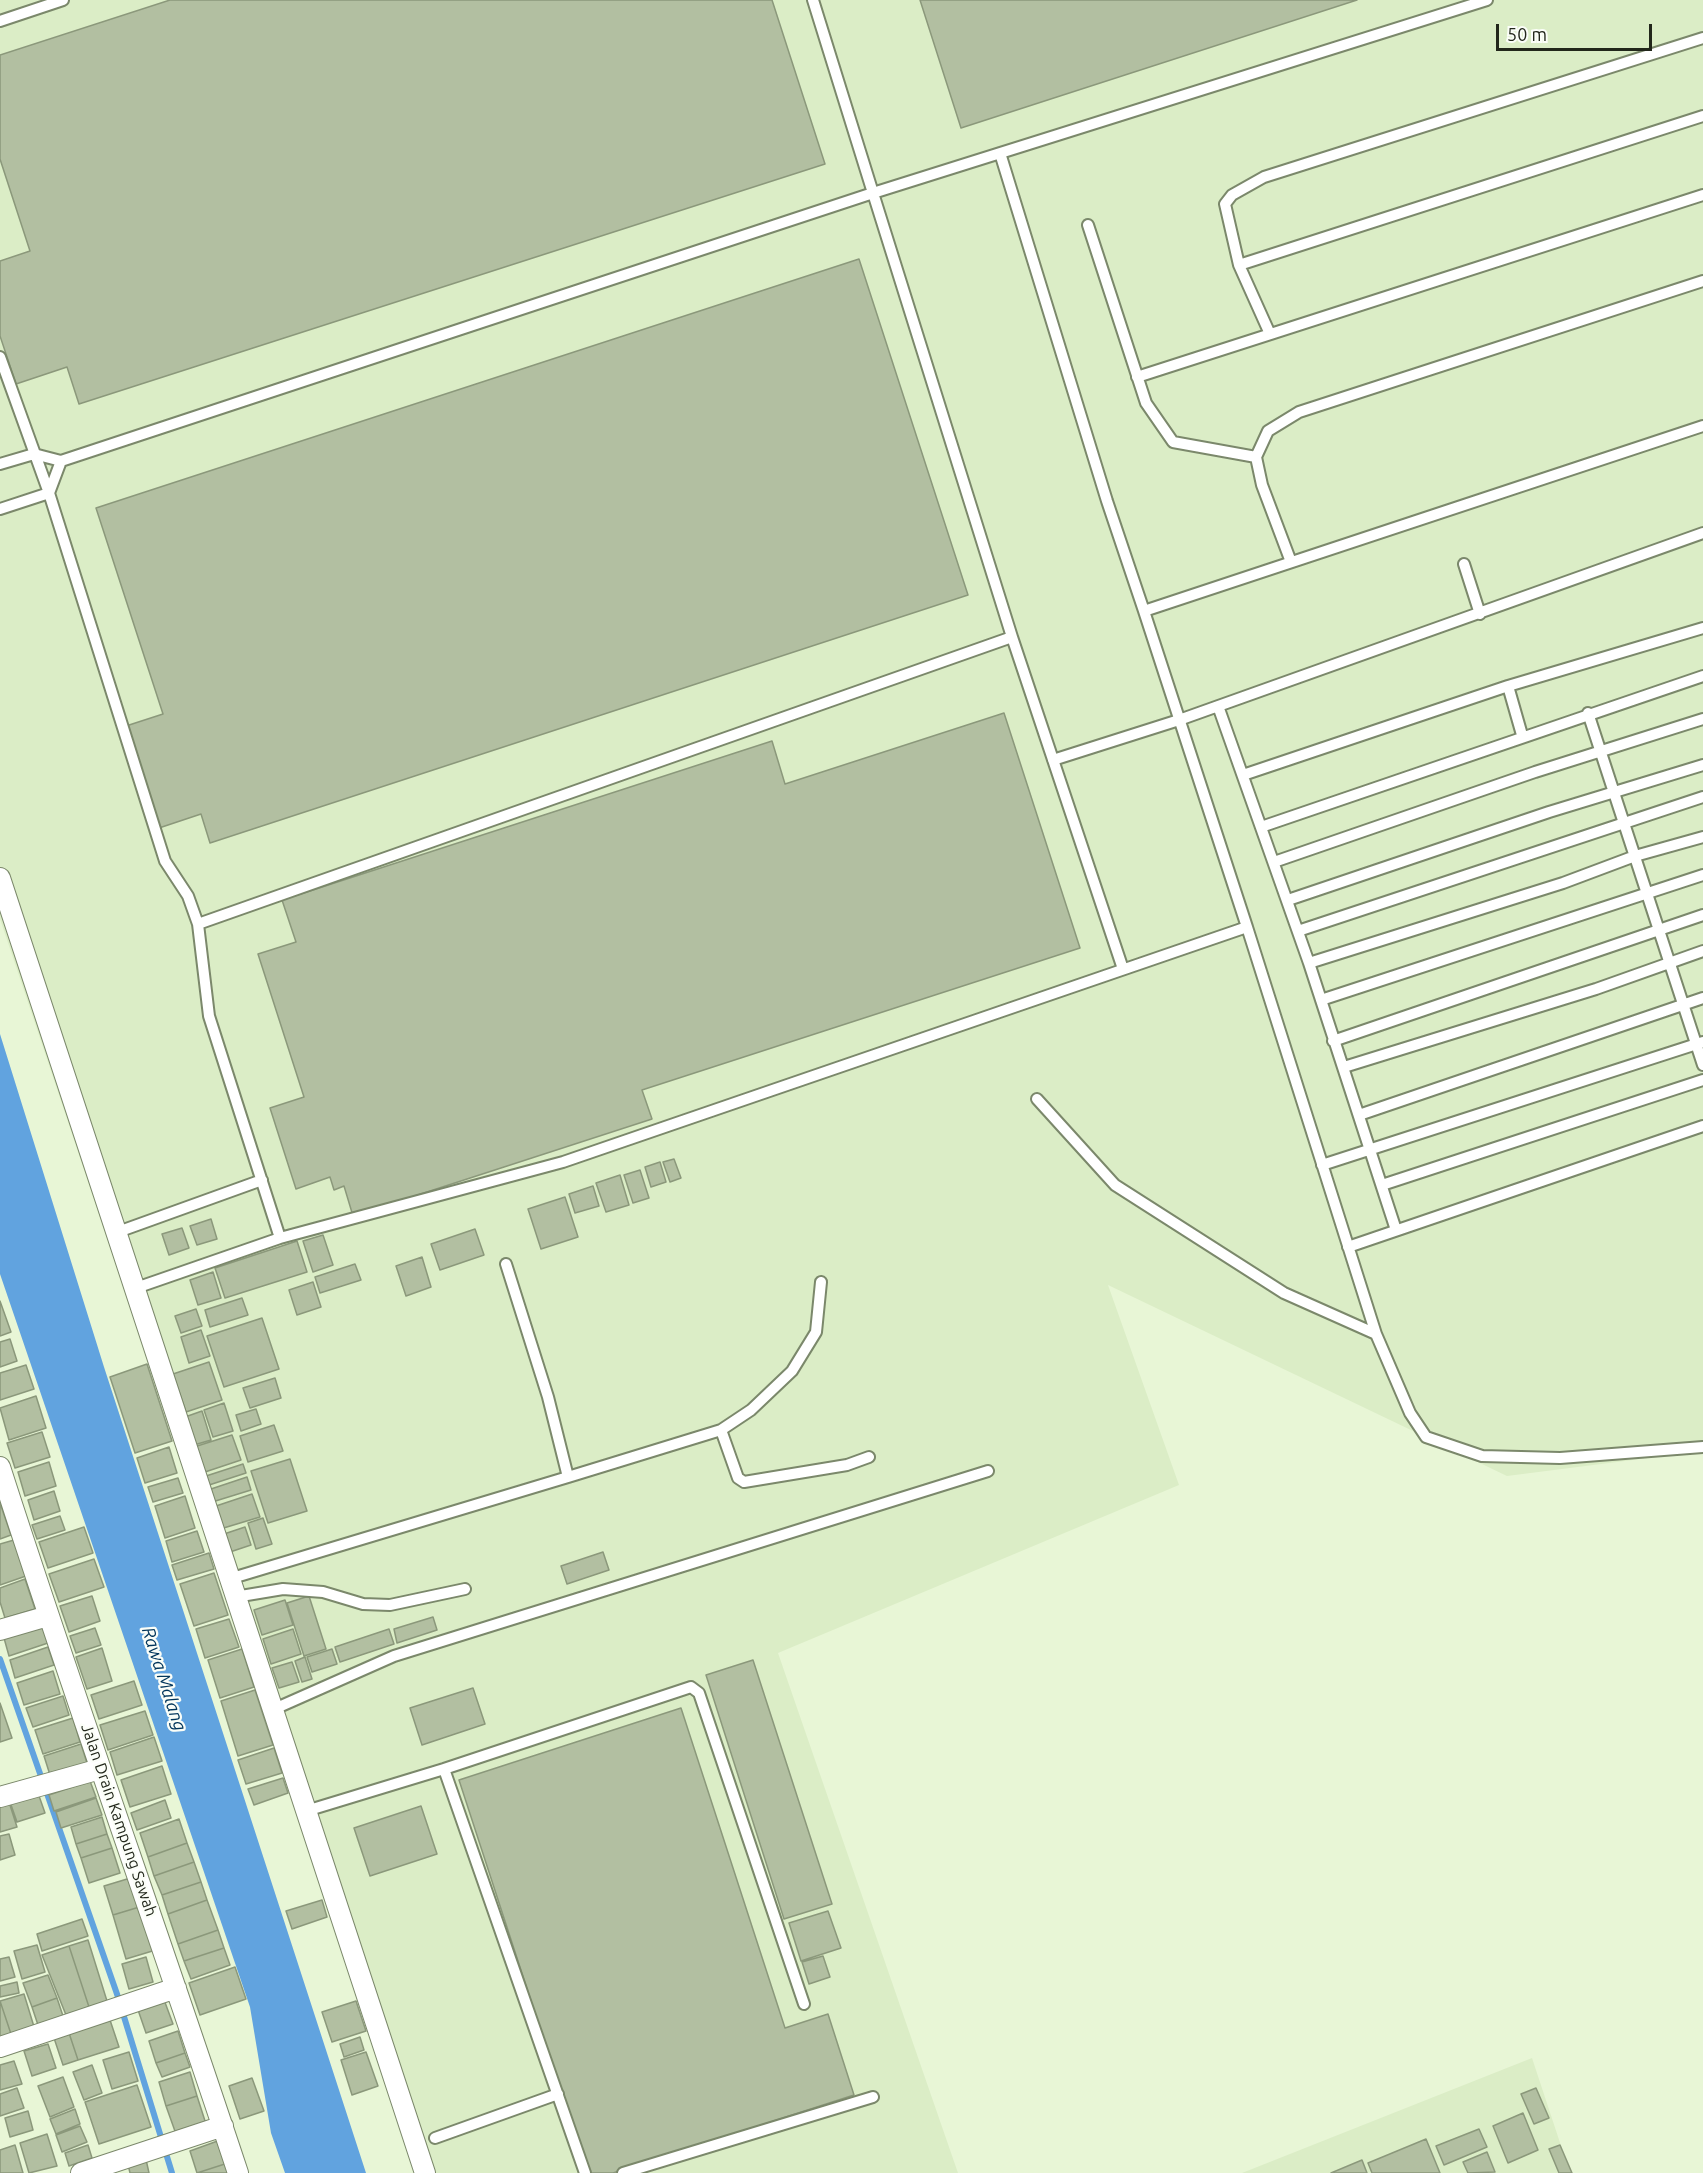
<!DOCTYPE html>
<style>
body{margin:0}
#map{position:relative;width:1703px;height:2173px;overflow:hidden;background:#e8f6d6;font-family:Ubuntu,sans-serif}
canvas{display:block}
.scale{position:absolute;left:1496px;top:24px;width:156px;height:27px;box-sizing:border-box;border:3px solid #22271b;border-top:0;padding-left:8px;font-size:18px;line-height:21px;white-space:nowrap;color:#22271b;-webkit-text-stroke:4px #fbfef8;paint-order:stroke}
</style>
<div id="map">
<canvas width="1703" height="2173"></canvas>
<div class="scale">50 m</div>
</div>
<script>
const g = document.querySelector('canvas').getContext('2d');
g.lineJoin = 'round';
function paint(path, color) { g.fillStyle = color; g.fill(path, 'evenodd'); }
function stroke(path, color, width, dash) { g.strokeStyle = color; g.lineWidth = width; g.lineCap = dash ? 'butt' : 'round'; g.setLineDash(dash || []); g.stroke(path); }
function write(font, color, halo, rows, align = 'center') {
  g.font = font + ' Ubuntu,sans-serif'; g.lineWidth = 4.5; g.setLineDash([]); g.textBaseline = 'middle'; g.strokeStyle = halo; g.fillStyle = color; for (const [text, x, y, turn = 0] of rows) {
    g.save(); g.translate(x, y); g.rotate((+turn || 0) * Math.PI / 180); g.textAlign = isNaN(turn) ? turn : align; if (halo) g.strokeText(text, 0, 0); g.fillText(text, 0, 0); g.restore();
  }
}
const built = new Path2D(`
 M0,0h1703v1451l-196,25 -399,-191 71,200 -401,168 180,520h-538l-420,-1254z
 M1532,2058l38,115h-328z`);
const water = new Path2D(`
 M0,1034l104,333 262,806h-81l-14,-40 -21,-126 -250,-733z`);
const stream = new Path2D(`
 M0,1659l117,335 55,179`);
const building = new Path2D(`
 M170,0h602l53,164 -746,240 -12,-37 -51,17 -16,-48v-75l30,-10 -30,-92v-104z
 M920,0h437l-396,128z
 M859,259l109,336 -758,248 -9,-29 -42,14 -33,-102 37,-12 -67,-206z
 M1004,713l76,235 -438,142 10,29 -299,97 -9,-30 -10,4 -4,-13 -34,12 -26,-81 34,-11 -46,-143 38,-12 -14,-42 490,-159 13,43z
 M674,1159l7,19 -11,4 -7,-20z
 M660,1162l6,20 -15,5 -6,-20z
 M640,1170l9,28 -16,5 -9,-28z
 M620,1175l9,30 -23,7 -10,-29z
 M593,1186l6,20 -24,7 -6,-19z
 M565,1197l13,40 -37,12 -13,-40z
 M211,1219l6,20 -20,6 -7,-19z
 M182,1228l7,20 -20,7 -7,-21z
 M475,1229l9,26 -44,15 -9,-26z
 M323,1235l10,30 -20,7 -10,-31z
 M297,1241l10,31 -82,26 -10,-30z
 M422,1257l9,30 -25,9 -10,-30z
 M355,1264l6,16 -41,13 -5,-16z
 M213,1272l8,26 -23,7 -8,-25z
 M313,1282l8,25 -24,8 -8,-25z
 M242,1298l6,17 -38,12 -5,-17z
 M0,1301l11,31 -11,4z
 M196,1309l6,17 -21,7 -6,-17z
 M262,1318l17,51 -55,18 -17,-51z
 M201,1330l9,26 -21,7 -8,-26z
 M10,1339l7,22 -17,6v-25z
 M209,1362l13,38 -36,12 -13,-38z
 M147,1364l25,77 -37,12 -25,-76z
 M26,1365l8,24 -34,11v-27z
 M275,1378l6,20 -31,10 -7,-20z
 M36,1396l10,32 -37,12 -9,-32z
 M224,1403l9,28 -20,6 -9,-27z
 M256,1409l5,15 -20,7 -5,-16z
 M202,1411l9,29 -17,5 -9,-28z
 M274,1425l9,26 -35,11 -8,-26z
 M42,1432l8,25 -35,11 -8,-25z
 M232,1435l9,25 -39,13 -8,-26z
 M169,1447l8,26 -32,10 -8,-25z
 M290,1459l17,52 -39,12 -17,-52z
 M49,1462l7,24 -31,10 -7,-24z
 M243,1464l3,9 -40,13 -3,-9z
 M247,1477l4,13 -42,13 -4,-12z
 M178,1478l5,15 -30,9 -5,-15z
 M54,1491l6,20 -26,9 -6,-20z
 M252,1494l8,23 -43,13 -7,-22z
 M185,1496l10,32 -30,10 -10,-32z
 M0,1503l11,32 -11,4z
 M60,1516l5,14 -28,9 -5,-14z
 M263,1518l9,26 -16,5 -8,-26z
 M84,1527l9,26 -45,15 -9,-26z
 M245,1527l6,18 -27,9 -6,-18z
 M197,1531l7,21 -32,10 -6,-21z
 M14,1540l12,36 -26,9v-41z
 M603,1552l6,18 -42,14 -6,-18z
 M209,1553l5,16 -37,11 -5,-15z
 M94,1559l10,28 -45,15 -10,-28z
 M214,1573l14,42 -34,11 -14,-42z
 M25,1579l10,30 -30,9 -5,-16v-14z
 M92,1596l8,25 -31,11 -9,-26z
 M309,1596l17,53 -22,7 -17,-53z
 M285,1600l8,25 -31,10 -8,-25z
 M433,1617l4,13 -40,13 -3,-14z
 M229,1619l10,28 -34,11 -9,-29z
 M42,1626l6,17 -39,13 -5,-18z
 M95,1628l6,17 -25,8 -6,-17z
 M293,1629l8,25 -30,10 -8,-25z
 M389,1629l5,15 -54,18 -5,-15z
 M48,1647l6,18 -39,13 -5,-18z
 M102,1648l10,33 -25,8 -11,-32z
 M242,1649l12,38 -34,11 -12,-38z
 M332,1649l5,15 -25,8 -5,-15z
 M305,1657l7,22 -10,3 -7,-21z
 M753,1660l79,244 -48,15 -78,-244z
 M292,1662l7,20 -20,6 -7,-20z
 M53,1671l7,23 -36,11 -7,-22z
 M134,1681l8,24 -43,14 -8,-24z
 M473,1688l12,36 -63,21 -12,-37z
 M255,1690l18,55 -35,11 -17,-55z
 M63,1696l6,19 -36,12 -7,-19z
 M0,1703l12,35 -12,4z
 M681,1708l104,320 43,-14 26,81 -241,78h-26l-128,-393z
 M145,1711l8,24 -45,15 -8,-25z
 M73,1718l7,24 -37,12 -8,-24z
 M154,1737l8,24 -45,14 -7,-23z
 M81,1744l6,19 -37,12 -6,-19z
 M274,1748l8,25 -36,11 -8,-24z
 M162,1766l9,28 -41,13 -9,-27z
 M283,1778l5,15 -34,12 -6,-16z
 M90,1781l6,16 -42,14 -5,-16z
 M38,1793l7,20 -28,9 -7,-20z
 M96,1798l6,17 -41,13 -5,-16z
 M165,1800l6,18 -34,12 -6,-17z
 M9,1802l8,25 -17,5v-26z
 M421,1806l16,48 -67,22 -16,-48z
 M102,1817l5,17 -31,10 -5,-17z
 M179,1819l8,24 -39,14 -8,-24z
 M9,1834l6,21 -15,5v-24z
 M107,1834l5,14 -31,10 -5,-14z
 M187,1843l7,19 -40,14 -6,-19z
 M112,1848l8,25 -31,10 -8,-25z
 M194,1862l7,20 -39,13 -8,-19z
 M137,1876l9,29 -33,10 -9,-29z
 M201,1882l6,18 -39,14 -6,-19z
 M207,1900l11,30 -40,14 -10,-30z
 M322,1900l5,17 -35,12 -6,-18z
 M146,1905l13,44 -33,10 -13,-44z
 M828,1911l13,37 -40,13 -12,-38z
 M82,1919l6,17 -46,15 -5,-17z
 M218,1930l6,18 -40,13 -6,-17z
 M88,1940l19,61 -18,6 -20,-61z
 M37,1945l8,27 -23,7 -8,-28z
 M69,1946l20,61 -23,8 -24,-60z
 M224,1948l6,17 -39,14 -7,-18z
 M823,1956l7,21 -21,7 -7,-22z
 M9,1957l6,20 -15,4v-22z
 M146,1957l7,25 -24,7 -7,-25z
 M235,1967l11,32 -46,16 -11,-32z
 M48,1975l9,23 -25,9 -9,-24z
 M17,1982l2,11 -19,4v-11z
 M24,1994l11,36 -23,7 -12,-36z
 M163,1997l10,27 -27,9 -9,-26z
 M57,1998l7,21 -25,9 -7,-21z
 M0,2001l12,36 -12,4z
 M356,2001l10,30 -34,11 -10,-30z
 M110,2020l9,27 -41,13 -9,-27z
 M178,2031l7,22 -29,10 -7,-22z
 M69,2033l9,27 -15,5 -9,-27z
 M360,2037l4,13 -20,7 -4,-13z
 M48,2044l8,24 -24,8 -8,-25z
 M129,2052l9,29 -26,8 -9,-29z
 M366,2052l12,34 -26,9 -11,-35z
 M185,2053l5,14 -28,10 -6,-14z
 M14,2061l8,23 -22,6v-25z
 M92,2065l10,28 -18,7 -11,-28z
 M190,2072l7,24 -31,10 -7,-24z
 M63,2077l11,30 -24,10 -12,-31z
 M252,2078l12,33 -24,8 -11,-33z
 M137,2085l14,42 -52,17 -14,-42z
 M17,2088l7,20 -24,8v-22z
 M1536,2088l13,30 -15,6 -13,-30z
 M197,2096l9,28 -30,10 -10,-28z
 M75,2109l5,15 -24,10 -6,-15z
 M28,2111l5,19 -23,7 -5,-19z
 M1523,2113l15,37 -30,13 -15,-37z
 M80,2126l7,16 -25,10 -6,-17z
 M1479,2129l8,18 -43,18 -8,-19z
 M47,2134l10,32 -28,7 -9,-30z
 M223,2139l8,23 -34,11 -7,-22z
 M1426,2139l14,34h-68l-4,-10z
 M15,2145l8,28h-23v-23z
 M88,2145l4,13 -23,8 -4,-13z
 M1560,2145l12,28h-13l-10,-24z
 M1487,2152l8,20 -27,1 -5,-11z
 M145,2155l4,18h-19l-3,-13z
 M1362,2160l5,13h-36z
 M231,2162l4,11h-38z`);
const service = new Path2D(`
 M0,21l63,-21
 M1000,153l107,348 37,110 559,-185
 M1088,225l58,178 27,39 83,15
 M1239,265l-14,-61 7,-9 32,-18 439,-139
 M1270,334l-31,-69 464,-149
 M0,357l49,136 116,368 23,35 10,28 11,92 71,222
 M1137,377l566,-182
 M0,464l34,-10 27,7 812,-268 -60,-193
 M0,509l49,-16 12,-32
 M1291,562l-29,-77 -6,-28 12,-26 31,-19 404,-131
 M1464,564l16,50
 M1012,637l111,332
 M1508,686l14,49
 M1218,706l91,257 87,267
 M1588,713l115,352
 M1053,760l126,-40 524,-187
 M1243,775l265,-89 195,-58
 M1261,827l442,-151
 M1274,862l261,-90 168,-53
 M1288,900l261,-88 154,-47
 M198,924l814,-287 -139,-444 614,-193
 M1298,931l405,-134
 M1309,963l254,-80 72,-27 68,-19
 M1321,1000l382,-125
 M1333,1041l370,-126
 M1344,1067l252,-78 107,-38
 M1037,1099l78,86 169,108 92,41 -129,-407
 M1359,1115l344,-117
 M1322,1165l381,-123
 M1382,1185l321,-105
 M115,1233l147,-53
 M1348,1247l355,-121
 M133,1289l147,-51 283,-76 684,-235 -103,-316
 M1376,1334l34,79 16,24 56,19 78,2 143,-11
 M721,1430l17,48 6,4 103,-17 22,-8
 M568,1477l153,-47 30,-20 41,-39 24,-39 5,-50
 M229,1579l339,-102 -20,-80 -42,-133
 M235,1597l48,-8 40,3 40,12 27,1 75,-16
 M272,1710l122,-54 594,-185
 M444,1769l141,404
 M306,1811l138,-42 247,-82 8,6 105,311
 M435,2138l123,-44
 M623,2173l250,-76`);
const minor = new Path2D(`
 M0,878l425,1295
 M0,1467c76,237 160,470 238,706
 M0,1630l48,-14
 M0,1797l100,-28
 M0,2047l176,-59
 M81,2173l142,-47`);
const streetNames = [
 ["Jalan Drain Kampung Sawah",119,1820,71]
];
const waterNames = [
 ["Rawa Malang",164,1679,72]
];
paint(built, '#dbedc6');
paint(water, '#61a3df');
stroke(stream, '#61a3df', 6);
paint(building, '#b2bfa1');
stroke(building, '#8b987b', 1.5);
stroke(service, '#7b886b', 14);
stroke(minor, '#7b886b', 22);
stroke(service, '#fff', 10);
stroke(minor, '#fff', 20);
write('16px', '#22271b', '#fbfef8', streetNames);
write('italic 18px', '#01355b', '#fbfef8', waterNames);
</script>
